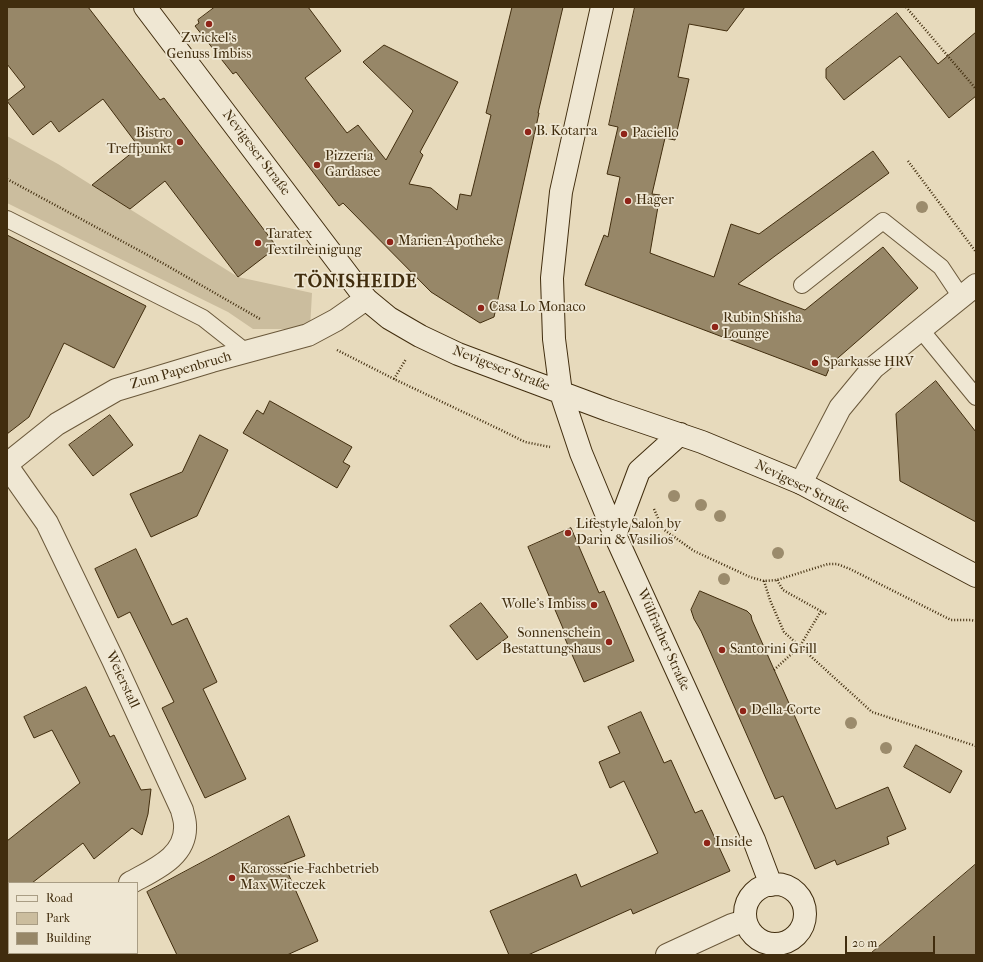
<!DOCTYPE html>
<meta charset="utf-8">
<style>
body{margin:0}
#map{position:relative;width:983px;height:962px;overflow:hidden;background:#e7dabc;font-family:"IM FELL French Canon",serif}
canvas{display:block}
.frame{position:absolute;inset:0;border:8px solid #412d0e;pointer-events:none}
.legend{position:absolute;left:8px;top:882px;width:130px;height:72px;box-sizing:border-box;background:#efe7d3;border:1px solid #a99d84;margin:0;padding:5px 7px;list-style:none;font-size:12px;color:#412d0e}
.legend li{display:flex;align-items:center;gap:8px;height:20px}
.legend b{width:20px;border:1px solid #a99d84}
.scale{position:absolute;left:845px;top:936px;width:90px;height:18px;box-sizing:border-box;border:2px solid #412d0e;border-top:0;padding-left:5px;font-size:12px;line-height:14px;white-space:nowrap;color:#412d0e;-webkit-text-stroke:3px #efe7d3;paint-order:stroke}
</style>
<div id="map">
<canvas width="983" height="962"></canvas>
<div class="frame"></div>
<ul class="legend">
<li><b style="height:5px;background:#efe7d3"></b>Road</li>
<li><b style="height:11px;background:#cbbd9e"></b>Park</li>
<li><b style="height:11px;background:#978768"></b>Building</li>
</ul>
<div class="scale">20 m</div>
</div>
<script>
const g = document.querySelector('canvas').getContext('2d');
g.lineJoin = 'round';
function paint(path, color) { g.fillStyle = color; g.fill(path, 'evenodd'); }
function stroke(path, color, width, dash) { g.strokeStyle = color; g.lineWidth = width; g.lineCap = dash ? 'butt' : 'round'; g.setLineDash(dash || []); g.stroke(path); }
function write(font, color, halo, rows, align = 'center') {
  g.font = font + ' "IM FELL French Canon",serif'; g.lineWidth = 3.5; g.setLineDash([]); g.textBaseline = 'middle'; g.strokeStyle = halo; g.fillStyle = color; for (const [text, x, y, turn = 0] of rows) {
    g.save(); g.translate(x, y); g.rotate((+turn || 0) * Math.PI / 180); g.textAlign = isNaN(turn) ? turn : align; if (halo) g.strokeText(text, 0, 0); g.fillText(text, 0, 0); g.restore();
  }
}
const green = new Path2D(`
 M7,136l51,28 180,113 74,16 -2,36h-57l-25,-17 -221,-109z`);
const building = new Path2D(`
 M7,7h81l72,93 4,-2 113,149 -39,30 -73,-96 -35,28 -38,-24 47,-38 -36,-48 -44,33 -8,-11 -18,14 -26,-34 18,-14 -18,-23z
 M215,7h93l33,44 -36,27 42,55 11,-8 28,35 27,-49 -50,-49 21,-17 74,37 -38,70 3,3 -14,29 22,4 26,22 3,-16 11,2 20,-81 -5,-2 26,-106h51l-25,106h1l-45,204 -14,6 -49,-31 -88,-89 -4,3 -103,-134 -3,2 -38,-48 4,-3 -1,-3z
 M635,7h110l-18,24 -38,-7 -11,53 11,2 -14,61 -10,-2 -13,56 8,1 -10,58 64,24 17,-53 28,10 114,-83 16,22 -114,83 -37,28 43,17 24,9 78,-63 35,41 -87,76 -5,12 -241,-91 19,-50 4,2 12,-60 -13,-3 11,-47 -9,-2z
 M897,13l41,51 38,-32v64l-27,22 -49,-62 -56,44 -18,-22v-9z
 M7,235l139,71 -32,62 -50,-25 -35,74 -22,17z
 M936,381l40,51v90l-76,-41 -4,-67z
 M270,401l82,46 -9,15 7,4 -13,22 -94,-55 14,-23 6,4z
 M110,415l23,30 -40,31 -24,-31z
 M200,435l28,15 -31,66 -46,21 -21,-43 52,-22z
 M571,528l28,65 5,-2 30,70 -50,21 -21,-48 2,-1 -37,-86z
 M136,549l36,76 15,-7 30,64 -14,7 43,90 -41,19 -43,-90 12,-6 -44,-90 -12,6 -23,-49z
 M700,591l47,20 4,4 1,5 84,189 52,-22 18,42 -19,8 2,7 -52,21 -2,-5 -20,9 -32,-73 -8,3 -74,-168 -7,-12 -3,-9z
 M481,603l27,34 -31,23 -27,-34z
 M86,687l24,50 4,-2 27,55 10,-1 -3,25 -6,21 -10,-7 -38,31 -11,-16 -51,40h-25v-42l73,-58 -28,-53 -18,8 -10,-21z
 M641,712l23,51 7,-3 24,53 7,-3 28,61 -97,43 -2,-5 -103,46h-19l-19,-44 86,-37 5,13 77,-34 -34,-72 -14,7 -11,-26 21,-9 -12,-26z
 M916,745l46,26 -12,22 -46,-26z
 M289,816l16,40 -21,8 34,77 -31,14h-110l-30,-63z
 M976,864v91h-107z`);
const path = new Path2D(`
 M906,7l70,82
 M908,161l68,91
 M7,179l159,86 94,54
 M337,350l57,29 107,51 24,12 25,5
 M394,379l12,-20
 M654,509l9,20 31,22 56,26 14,4 13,-1 51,-16h9l13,5 101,51h20l5,1
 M777,580l6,10 43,24
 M764,581l6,19 14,32 88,80 104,34
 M774,670l26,-24 21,-35`);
const lane = new Path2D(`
 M7,219l196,99 43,34
 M802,285l81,-64 58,46 20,30
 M921,330l55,67`);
const street = new Path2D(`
 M7,464l50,-40 59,-34 96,-29 96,-26 28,-15 30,-21
 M7,466l40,57 66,137 69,150c1,5 3,10 3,15 2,32 -32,45 -55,58
 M801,483l39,-75 33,-40 103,-83
 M7,949l2,-1
 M667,955l65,-30 13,-4`);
const secondary = new Path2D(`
 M145,7l221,292 23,19 31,18 38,18 150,56 94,32 99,41 175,93
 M602,7l-41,185 -9,86 2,61 7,54 20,60 34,82 139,305 17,45
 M615,535l24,-64 41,-37
 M745 914a30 30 0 1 1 60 0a30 30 0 1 1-60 0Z`);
const trees = [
 [922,207],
 [674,496],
 [701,505],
 [720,516],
 [778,553],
 [724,579],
 [851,723],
 [886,748]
];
const markers = [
 [209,24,4,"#8f2418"],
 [528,132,4,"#8f2418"],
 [624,134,4,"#8f2418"],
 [180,142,4,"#8f2418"],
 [317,165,4,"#8f2418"],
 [628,201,4,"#8f2418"],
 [390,242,4,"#8f2418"],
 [258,243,4,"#8f2418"],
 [481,308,4,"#8f2418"],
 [715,327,4,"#8f2418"],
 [815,363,4,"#8f2418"],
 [568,533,4,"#8f2418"],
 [594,605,4,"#8f2418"],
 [609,642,4,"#8f2418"],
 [722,650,4,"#8f2418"],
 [743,711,4,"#8f2418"],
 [707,843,4,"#8f2418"],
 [232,878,4,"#8f2418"]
];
const poiNames = [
 ["Zwickel‘s",209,39,"center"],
 ["Genuss Imbiss",209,55,"center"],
 ["B. Kotarra",536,132],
 ["Bistro",172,134,"right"],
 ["Treffpunkt",172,150,"right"],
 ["Paciello",632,134],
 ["Pizzeria",325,157],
 ["Gardasee",325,173],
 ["Hager",636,201],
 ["Taratex",266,235],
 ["Textilreinigung",266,251],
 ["Marien-Apotheke",398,242],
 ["Casa Lo Monaco",489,308],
 ["Rubin Shisha",723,319],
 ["Lounge",723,335],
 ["Sparkasse HRV",823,363],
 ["Lifestyle Salon by",576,525],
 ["Darin & Vasilios",576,541],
 ["Wolle's Imbiss",586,605,"right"],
 ["Sonnenschein",601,634,"right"],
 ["Bestattungshaus",601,650,"right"],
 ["Santorini Grill",730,650],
 ["Della-Corte",751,711],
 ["Inside",715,843],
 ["Karosserie-Fachbetrieb",240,870],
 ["Max Witeczek",240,886]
];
const streetNames = [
 ["Nevigeser Straße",256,153,53],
 ["Nevigeser Straße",501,369,21],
 ["Zum Papenbruch",181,371,-16],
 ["Nevigeser Straße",802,487,26],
 ["Wülfrather Straße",663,640,66],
 ["Weierstall",122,680,65]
];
const districtNames = [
 ["TÖNISHEIDE",356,283]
];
paint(green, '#cbbd9e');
paint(building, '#978768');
stroke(building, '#412d0e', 1);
stroke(lane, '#6a583a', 18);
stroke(street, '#6a583a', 24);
stroke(secondary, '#412d0e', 24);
stroke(path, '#412d0e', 2.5, [1, 2]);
stroke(lane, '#efe7d3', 16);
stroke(street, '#efe7d3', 22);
stroke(secondary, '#efe7d3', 22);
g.fillStyle = '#9b8b6c';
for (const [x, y] of trees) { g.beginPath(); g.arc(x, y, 6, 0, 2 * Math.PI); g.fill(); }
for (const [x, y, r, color] of markers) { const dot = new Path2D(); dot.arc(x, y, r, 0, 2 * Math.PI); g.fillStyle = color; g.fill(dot); stroke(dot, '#efe7d3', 1.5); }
write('14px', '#412d0e', '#efe7d3', poiNames, 'left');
write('14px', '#412d0e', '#efe7d3', streetNames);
g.letterSpacing = '1px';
write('bold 18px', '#412d0e', '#efe7d3', districtNames);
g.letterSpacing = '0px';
</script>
